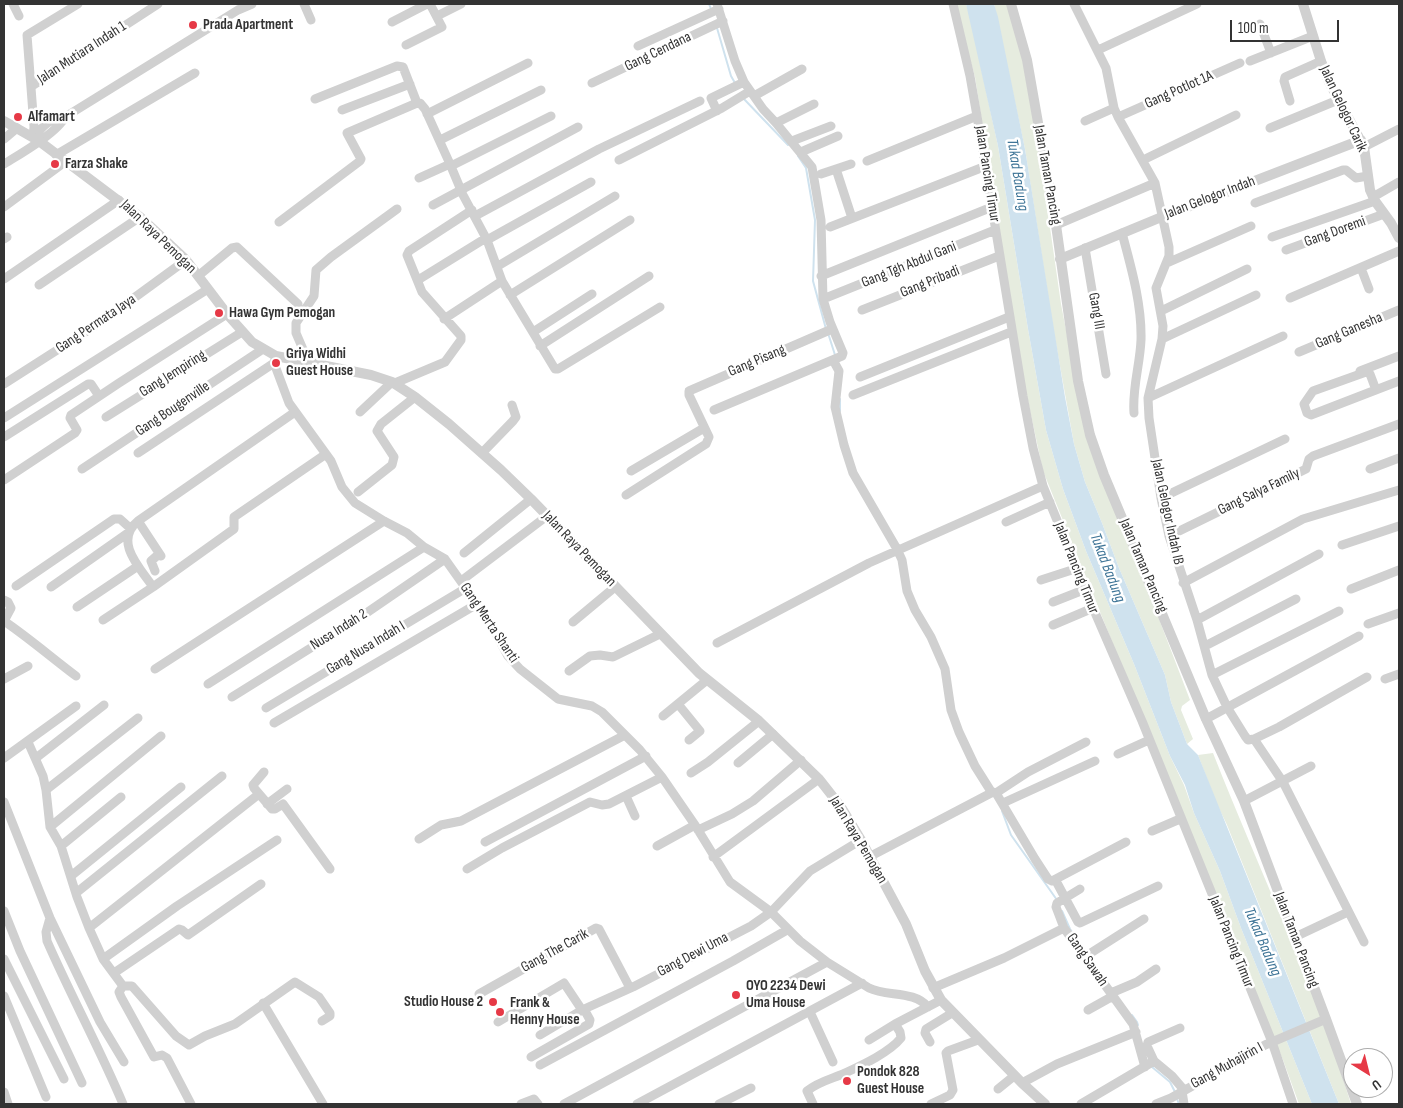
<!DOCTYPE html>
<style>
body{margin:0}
#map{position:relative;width:1403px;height:1108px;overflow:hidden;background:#fff;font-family:"Sofia Sans Condensed",sans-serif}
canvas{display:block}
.frame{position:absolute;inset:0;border:5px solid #333;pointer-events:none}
.north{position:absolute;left:1343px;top:1048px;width:50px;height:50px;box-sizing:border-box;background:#fff;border:1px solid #adadad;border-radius:50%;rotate:144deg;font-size:14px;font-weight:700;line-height:20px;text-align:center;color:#333}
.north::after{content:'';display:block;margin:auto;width:18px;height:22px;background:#e63946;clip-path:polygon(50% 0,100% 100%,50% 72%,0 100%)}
.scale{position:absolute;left:1230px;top:20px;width:109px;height:22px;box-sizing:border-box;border:2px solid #333;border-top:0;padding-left:6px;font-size:15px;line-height:18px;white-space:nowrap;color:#333;-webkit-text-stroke:4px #fff;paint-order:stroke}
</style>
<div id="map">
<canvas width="1403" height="1108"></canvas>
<div class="frame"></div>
<div class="north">U</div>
<div class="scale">100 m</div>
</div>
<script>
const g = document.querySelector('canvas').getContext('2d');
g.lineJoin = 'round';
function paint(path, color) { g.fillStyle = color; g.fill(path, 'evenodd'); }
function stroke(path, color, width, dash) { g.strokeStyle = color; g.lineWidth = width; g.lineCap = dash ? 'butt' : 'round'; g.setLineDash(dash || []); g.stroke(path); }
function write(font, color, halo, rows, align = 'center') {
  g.font = font + ' "Sofia Sans Condensed",sans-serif'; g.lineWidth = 5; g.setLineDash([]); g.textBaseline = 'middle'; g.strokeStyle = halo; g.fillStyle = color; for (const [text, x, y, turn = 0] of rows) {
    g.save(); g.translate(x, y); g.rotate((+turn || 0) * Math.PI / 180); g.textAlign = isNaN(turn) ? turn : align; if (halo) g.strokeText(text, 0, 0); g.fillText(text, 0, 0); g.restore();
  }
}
const green = new Path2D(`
 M955,4h11l4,13 28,129 30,183 18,101 17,59 23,62 48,113 36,92 14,29 10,28 26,58 21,57 71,176h-13l-16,-44 -40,-95 -200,-494 -21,-98 -47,-296z
 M994,4h15l11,41 21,120 20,139 23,119 106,277 -8,6 -1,4 12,29 -6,5 -16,-42 -6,-27 -46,-107 -17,-45 -17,-41 -11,-38 -21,-117 -28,-178z
 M1213,753c46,117 101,231 138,351h-12l-112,-279 -11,-23 -18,-47z`);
const water = new Path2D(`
 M966,4h28l4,13 27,132 40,248 9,47 11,38 17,41 17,45 46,107 6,27 16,42 11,11 141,349h-27l-71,-176 -21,-57 -26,-58 -9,-28 -15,-29 -36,-92 -48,-113 -23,-62 -17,-59 -18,-101 -30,-183z`);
const stream = new Path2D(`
 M709,4l2,5
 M717,28l14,48 4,7
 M743,98l45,47
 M798,156l8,12 9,52 -2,61 13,48
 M828,333l7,22
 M840,411v-12
 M1002,811l9,24 46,65
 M1062,911l8,18 15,21
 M1132,1015l5,7 1,3
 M1152,1067l18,15 5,10
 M1177,1099l2,5`);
const minor = new Path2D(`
 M13,4l6,12
 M304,4l7,16
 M953,4l17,72 7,40 46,280 10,52 10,38 50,122 49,113 130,321 21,62
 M1074,4l32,64 8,40 4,9 37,66 14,64v9l-13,32 7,38 -1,13 -14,59 1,20 12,80 8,38 28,84 15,55 15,32 18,29 3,4 6,-1
 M437,16l24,-12
 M392,22l35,-18
 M1260,24l11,29
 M406,45l36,-18 -12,-23
 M638,46l81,-37
 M1098,50l99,-46
 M1250,61l63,-25
 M592,83l131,-62
 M32,86l126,-82
 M754,96l48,-27
 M315,99l82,-33 6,1 14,36h3l5,6 25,55 13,31 24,45 15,41 53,88h3l102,-62
 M1290,101l-6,-20 1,-4 36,-16
 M342,110l68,-26
 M717,111l-6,-13 33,-16
 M427,114l101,-51
 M1118,117l122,-54
 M1085,121l29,-13
 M776,123l38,-19
 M1270,128l68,-28
 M33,137l1,-10 -7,-92 51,-31
 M34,137c8,-10 17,-20 31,-20l173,-107 14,-6
 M4,139l13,-11
 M440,140l101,-50
 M792,141l39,-15
 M1364,147l35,-18
 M801,152l37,-16
 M56,155l139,-82
 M619,160l103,-52 28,-17
 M1143,160l93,-45
 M867,161l110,-45
 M4,164c16,-10 53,-31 61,-47
 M451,166l100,-50
 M836,169l16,49
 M821,174l30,-10
 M419,178l31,-14
 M1373,197l26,-15
 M1255,203l88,-33h3l10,8 12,-2
 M433,205l145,-78
 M4,207l61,-45
 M475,216l124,-67 101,-48
 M279,222l81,-61 1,-2 -14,-26 70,-30
 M1056,225l99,-42
 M830,227l156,-61
 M1122,233c9,34 20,71 19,107 -1,25 -9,48 -7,73
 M1272,237l103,-36
 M4,239l3,-2
 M487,240l104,-58
 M1085,248l21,126
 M1286,250l98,-36
 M1167,263l84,-37
 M498,266l117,-70
 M1361,268l8,21
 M198,276l34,-28 5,-1 61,57
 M821,276l171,-69
 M4,279l115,-79
 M418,280l68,-42
 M39,285l101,-68
 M510,295l120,-75
 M1290,298l109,-47
 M823,299l172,-69
 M862,310l137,-54
 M1161,311l86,-42
 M444,319l58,-38
 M533,332l59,-38
 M1162,339l94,-44
 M540,346l109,-70
 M1299,352l100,-42
 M276,356l-2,7 15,40 42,58 11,26 13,16 29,18 23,12 17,14 21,12 44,62 19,35 12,13 38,30 34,7 10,6 38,38 22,27 33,48 35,57 41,30 29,29 27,21 42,26c18,9 45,2 59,19
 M833,360l6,11 -4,36 9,38 9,28 44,76 5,11 5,31 8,19 16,27 14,32 6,41 8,22 16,34 17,27
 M306,362l-1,-8 -9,-21v-10l18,-27 2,-26 15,-13 66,-48
 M1360,371l39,-15
 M860,377l149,-60
 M395,383l50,-21 16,-22v-4l-39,-44 -15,-37 2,-4 63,-41
 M4,384l97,-62 85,-62
 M1376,390l-6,-16 -4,-2 -53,19 -9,13 3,9 4,2 88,-34
 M853,395l158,-63
 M1148,398l135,-62
 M714,410l128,-54 1,-3 -13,-31 -7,-23 -2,-79 -9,-53 -36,-44 -13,-14 -19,-27 -9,-21 -18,-57
 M360,412l32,-30
 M106,417l136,-85
 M4,418l204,-129
 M4,437l84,-53h3l8,12
 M138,453l136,-90
 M482,453l31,-32 3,-4 -4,-12
 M82,469l181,-120
 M1370,469l29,-11
 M631,471l73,-43
 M4,480l71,-47 2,-3 -7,-12 1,-3 48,-32 108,-69
 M358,492l34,-27 2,-8 -17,-26 4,-7 34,-27
 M626,495l80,-51 3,-7 -20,-42v-4l143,-62
 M1161,498l124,-59
 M138,521l23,35
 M1006,522l44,-20
 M1169,536l137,-67 3,-10 4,-3 86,-32
 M1342,545l57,-19
 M464,553l67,-54
 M155,571l-4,-10 8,-7
 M1041,580l37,-12
 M461,581l86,-65
 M1183,583l120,-64 96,-29
 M16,586l98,-67h6l10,9
 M51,587l77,-54
 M153,587c-13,-19 -40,-46 -15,-66l157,-109
 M1351,589l48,-19
 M4,600l4,2 3,6 -7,13
 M1053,602l33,-13
 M77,607l61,-41
 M103,620l50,-33 81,-58v-12l92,-63
 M1197,620l122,-66
 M4,621c25,17 48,37 72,55
 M573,622l42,-35
 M1368,624l31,-11
 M1053,625l40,-17
 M717,643l152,-80 174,-77
 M1205,646l91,-47
 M155,669l229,-148
 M569,671l21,-15 10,-1 13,2 47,-23
 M1212,675l127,-64
 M4,679l24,-13
 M1385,679l14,-5
 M208,684l216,-137
 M232,697l130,-81 83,-57
 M678,704l22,27 -11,9
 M266,708l200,-120
 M663,716l44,-36
 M1206,719l153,-83
 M274,723l203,-119
 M1254,739l29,43 81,160
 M1254,739l25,-12 88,-50
 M28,742l15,34 3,14 4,37 11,19 16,51 12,31 14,31 20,27 -4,6 2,5 33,60 8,-2 5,3 24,46
 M1118,754l31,-14
 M4,758l72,-52
 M36,758l68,-53
 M738,763l35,-29
 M264,772l-11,13 1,3 18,21h3l8,-5 47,65
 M691,773l17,-11 51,-41
 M46,790l92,-72
 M996,793l39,66 13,20 4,2 74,-39
 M626,796l9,20
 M1244,801l67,-35
 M4,802l46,116 50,104 24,40
 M1003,803l92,-42
 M267,804l20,-15
 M50,827l111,-91
 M698,830l34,-16 21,-13 48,-41
 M1152,831l28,-12
 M419,839l22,-14 20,-4 164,-86
 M485,842l161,-86
 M61,846l60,-49
 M657,846l38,-21
 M713,857l106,-78
 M869,857l124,-65 3,1 32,-21 58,-30
 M467,869l35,-21 88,-46 12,3 7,-1 53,-27
 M71,876l110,-89
 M1056,881l22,41 2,1 78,-37
 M1080,889l-23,14 -1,4 8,21 69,96 12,43
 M76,893l146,-117
 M4,911l16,40 62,132
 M50,918l-4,14 1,9c24,55 53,108 76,163
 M89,928l170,-134
 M1295,937l53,-25
 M1086,956l58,-37
 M4,959l60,120
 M103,959l74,-53 100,-66
 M114,973l65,-44 3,1 6,5 73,-51
 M123,986h9l44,50 13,9 16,-9 30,-12 60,-42 24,15 11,16v3l-8,5
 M933,988l71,-30 60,-30
 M1111,993l26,-11 19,-13
 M479,994l117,-66 3,1 31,59
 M4,996l42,101
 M263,1003l60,101
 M1088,1010l25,-14
 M810,1012l23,50
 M498,1022l66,-39 18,27
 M540,1035l42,-25 51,-23 118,-61 20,-14 39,-41 51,-31
 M869,1040l26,-16
 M930,1042l-5,-9 1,-4 26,-16
 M531,1057l58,-33 1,-4 -6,-11
 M1154,1061l18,15 12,14
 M540,1065l193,-104 54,-31
 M1022,1083l35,-19 79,-32
 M998,1089l16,-13
 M1182,1091l2,13
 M4,1092l4,12
 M521,1104l13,-5 4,5
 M564,1104l263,-142
 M637,1104l225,-121
 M719,1104l32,-16
 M813,1104l-6,-13c11,-9 24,-12 36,-17 17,-8 46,-21 58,-36l-1,-6 -5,-8 46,-24
 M931,1104l19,-9 3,-5 -7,-37 2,-2 30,-11
 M1081,1104l73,-43 -7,-15 1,-4 32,-14
 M1156,1104l15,-6 94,-53 61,-26`);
const tertiary = new Path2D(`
 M1011,4l16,56 29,165 22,156 12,54 14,40 102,244 38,82 82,218 31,85
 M1303,4l18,57 8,21 35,65 6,43 5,11 16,22 8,15
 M4,121l35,20 101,76 46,43 41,54 25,28 24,14 95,19 21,7 23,15 34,27 52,46 30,29 168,174 60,48 60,58 22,28 20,33 45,84 19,47 16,29 81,83 23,21
 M1060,259l104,-43 197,-76`);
const markers = [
 [193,25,5,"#e63946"],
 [18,117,5,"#e63946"],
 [55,164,5,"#e63946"],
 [219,313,5,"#e63946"],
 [276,363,5,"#e63946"],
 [736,995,5,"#e63946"],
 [493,1002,5,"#e63946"],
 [500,1012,5,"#e63946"],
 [847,1081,5,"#e63946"]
];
const poiNames = [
 ["Prada Apartment",203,25],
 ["Alfamart",28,117],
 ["Farza Shake",65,164],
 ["Hawa Gym Pemogan",229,313],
 ["Griya Widhi",286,354],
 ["Guest House",286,371],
 ["OYO 2234 Dewi",746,986],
 ["Uma House",746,1003],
 ["Studio House 2",483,1002,"right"],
 ["Frank &",510,1003],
 ["Henny House",510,1020],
 ["Pondok 828",857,1072],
 ["Guest House",857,1089]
];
const streetNames = [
 ["Gang Cendana",658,52,-26],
 ["Jalan Mutiara Indah 1",82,53,-33],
 ["Gang Potlot 1A",1179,90,-24],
 ["Jalan Gelogor Carik",1343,109,65],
 ["Jalan Pancing Timur",987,174,81],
 ["Jalan Taman Pancing",1047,175,80],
 ["Jalan Gelogor Indah",1210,198,-21],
 ["Gang Doremi",1335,232,-20],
 ["Jalan Raya Pemogan",158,237,44],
 ["Gang Tgh Abdul Gani",909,265,-22],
 ["Gang Pribadi",930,282,-22],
 ["Gang III",1096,311,80],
 ["Gang Permata Jaya",96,324,-34],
 ["Gang Ganesha",1349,331,-23],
 ["Gang Pisang",757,361,-23],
 ["Gang Jempiring",173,374,-32],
 ["Gang Bougenville",173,409,-34],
 ["Gang Salya Family",1259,492,-26],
 ["Jalan Gelogor Indah IB",1167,512,78],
 ["Jalan Raya Pemogan",579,549,46],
 ["Jalan Taman Pancing",1143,566,67],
 ["Jalan Pancing Timur",1076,568,68],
 ["Gang Merta Shanti",489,623,56],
 ["Nusa Indah 2",339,630,-32],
 ["Gang Nusa Indah I",366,648,-31],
 ["Jalan Raya Pemogan",858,840,59],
 ["Jalan Taman Pancing",1296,940,69],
 ["Jalan Pancing Timur",1231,942,68],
 ["Gang The Carik",555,951,-29],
 ["Gang Dewi Uma",693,955,-28],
 ["Gang Sawah",1087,960,55],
 ["Gang Muhajirin I",1227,1066,-29]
];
const waterNames = [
 ["Tukad Badung",1017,175,81],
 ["Tukad Badung",1107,568,69],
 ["Tukad Badung",1262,942,67]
];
paint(green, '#e6ecdf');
paint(water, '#cfe2ee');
stroke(stream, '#cfe2ee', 2);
stroke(minor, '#d0d0d0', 9);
stroke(tertiary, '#d0d0d0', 10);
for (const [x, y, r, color] of markers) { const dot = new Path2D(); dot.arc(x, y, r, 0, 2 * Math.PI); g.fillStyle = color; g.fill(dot); stroke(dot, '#fff', 2); }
write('bold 15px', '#333', '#fff', poiNames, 'left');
write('15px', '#333', '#fff', streetNames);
write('italic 16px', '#3f7597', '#fff', waterNames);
</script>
